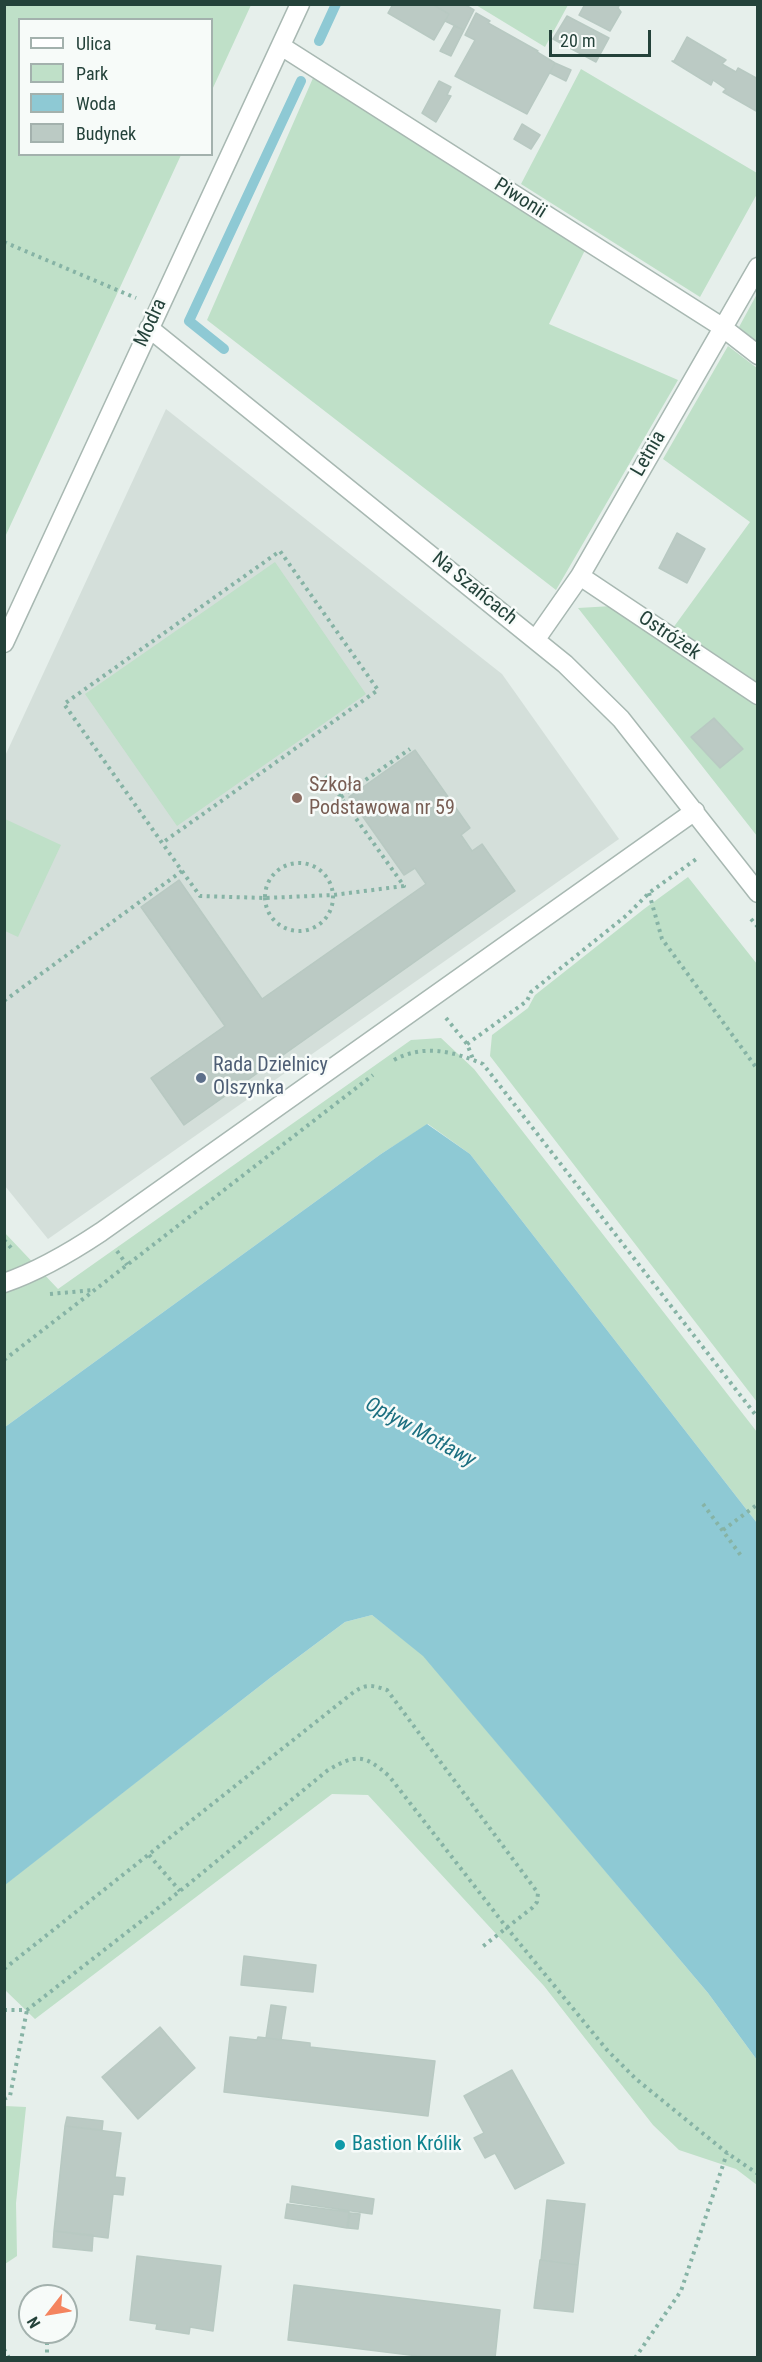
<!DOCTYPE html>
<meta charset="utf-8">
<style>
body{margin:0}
#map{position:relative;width:762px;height:2362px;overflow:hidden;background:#e6efeb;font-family:"Roboto Condensed",sans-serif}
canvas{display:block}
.frame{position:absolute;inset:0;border:6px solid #24423a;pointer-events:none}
.legend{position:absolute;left:18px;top:18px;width:195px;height:138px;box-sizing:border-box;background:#f7fbf9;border:2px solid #a3b1ad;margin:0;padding:8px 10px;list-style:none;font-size:18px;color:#24423a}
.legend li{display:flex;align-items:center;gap:12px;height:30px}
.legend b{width:30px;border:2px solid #a3b1ad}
.north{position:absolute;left:18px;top:2284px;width:60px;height:60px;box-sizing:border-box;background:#f7fbf9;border:2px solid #a3b1ad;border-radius:50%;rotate:239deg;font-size:16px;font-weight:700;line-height:24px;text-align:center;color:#24423a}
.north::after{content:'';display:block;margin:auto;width:21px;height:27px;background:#f4845f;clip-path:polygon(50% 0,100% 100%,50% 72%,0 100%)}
.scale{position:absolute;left:549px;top:30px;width:102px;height:27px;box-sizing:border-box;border:3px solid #24423a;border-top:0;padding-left:8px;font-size:18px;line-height:21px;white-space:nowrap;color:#24423a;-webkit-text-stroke:4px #f7fbf9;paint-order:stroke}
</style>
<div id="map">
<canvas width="762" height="2362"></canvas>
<div class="frame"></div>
<ul class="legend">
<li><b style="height:8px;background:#fff"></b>Ulica</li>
<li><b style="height:16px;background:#bfe0c8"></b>Park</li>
<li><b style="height:16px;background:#8ec9d4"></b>Woda</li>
<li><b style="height:16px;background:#bbcac4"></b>Budynek</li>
</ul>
<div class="north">N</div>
<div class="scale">20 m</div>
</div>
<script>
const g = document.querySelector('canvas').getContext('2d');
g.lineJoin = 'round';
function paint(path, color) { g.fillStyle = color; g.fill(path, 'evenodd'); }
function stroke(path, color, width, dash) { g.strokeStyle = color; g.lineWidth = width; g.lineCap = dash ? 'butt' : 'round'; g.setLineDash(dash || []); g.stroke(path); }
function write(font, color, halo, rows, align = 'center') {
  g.font = font + ' "Roboto Condensed",sans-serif'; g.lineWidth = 5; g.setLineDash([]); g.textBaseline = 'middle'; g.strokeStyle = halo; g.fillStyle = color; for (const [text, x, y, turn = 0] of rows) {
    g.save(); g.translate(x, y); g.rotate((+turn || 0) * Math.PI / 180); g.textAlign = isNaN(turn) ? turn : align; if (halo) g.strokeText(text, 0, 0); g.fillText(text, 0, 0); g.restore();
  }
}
const built = new Path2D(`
 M166,409l336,265 117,165 -571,400 -43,-53v-430z`);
const green = new Path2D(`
 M5,4l246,1 -39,85v-70h-192v134l161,1 -176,382z
 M476,5h92l-23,42z
 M581,69l176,104v21l-57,103 -179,-113z
 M313,78l272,172 -36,74 129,56 -122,210 -349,-270z
 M757,294l1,49h-1l-18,-16z
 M728,346l29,22v318l-84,-58 77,-106 -87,-63z
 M275,562l91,132 -189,132 -92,-132z
 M612,606l145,98v132l-179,-228z
 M5,819l56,26 -43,92 -13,-6z
 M688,877l69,87v438l-267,-346 2,-21 36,-27 7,-13 109,-86z
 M441,1038l33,31 283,363v91l-287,-369 -42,-30 -47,30 -376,273 -1,-195 54,57 353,-249z
 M372,1615l51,40 285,338 49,67v125l-21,-16 -57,-19 -26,-25 -109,-139 -176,-191 -36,-1 -297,225 -30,-29 -1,-105 266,-207 75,-56z
 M5,2106l21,1 -10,96 1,53 -12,8z`);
const water = new Path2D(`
 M427,1124l43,30 287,369v537l-49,-67 -285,-337 -51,-41 -27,7 -75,56 -265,207v-458l376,-273z`);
const stream = new Path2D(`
 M319,41l17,-37
 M224,349l-35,-28 112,-240`);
const building = new Path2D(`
 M393,4h39l17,10 -15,26 -46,-27z
 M436,4h28l10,6 -10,20 -19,-9 4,-7 -14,-8z
 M585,4h35l-2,4 3,4 -11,19 -31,-16z
 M476,13l14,8 -2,2 50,28 -1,1 18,11 -28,51 -72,-38 20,-36 -10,-5z
 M567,16l42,22 -13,24 -43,-23z
 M454,26l10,4 -13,26 -11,-5z
 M687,37l39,23 -4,4 14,8 2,-4 20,11v33l-35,-20 3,-3 -13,-9 -2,5 -39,-24h2z
 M555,63l16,7 -5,11 -16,-8z
 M439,81l12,6 -4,8 4,1 -15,26 -14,-9z
 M522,124l18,11 -9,14 -17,-10z
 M677,533l28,16 -18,34 -28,-15z
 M714,718l29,31 -23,19 -29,-31z
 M415,750l55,78 -9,7 11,16 10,-7 33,47 -331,234 -33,-47 74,-52 -84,-119 38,-27 83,119 164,-115 -11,-16 -11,7 -55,-78z
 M244,1956l72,9 -3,27 -72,-7z
 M271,2005l15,2 -5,33 -15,-2z
 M160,2027l35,41 -57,51 -36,-42z
 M230,2037l27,3 1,-3 52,6v4l125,14 -7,55 -204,-24z
 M512,2070l52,93 -49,26 -20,-36 -10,5 -11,-20 10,-5 -20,-37z
 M67,2117l36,4 -1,9 -37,-4z
 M65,2126l56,7 -6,44 10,1 -2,17 -10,-1 -5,44 -54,-7z
 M292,2186l82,13 -2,15 -82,-12z
 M547,2200l38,4 -7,61 -37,-5z
 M287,2204l62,8 -2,16 -62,-10z
 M350,2213l10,1 -2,15 -10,-1z
 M54,2231l39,4 -1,16 -39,-4z
 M137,2256l84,10 -8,65 -23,-4 -1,7 -33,-5 1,-5 -27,-4z
 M540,2260l38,5 -5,47 -39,-4z
 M294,2285l206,25 -5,48h-61l-146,-18z`);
const path = new Path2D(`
 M4,242l132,56
 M341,797l69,-48
 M265 897a34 34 0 1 1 68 0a34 34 0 1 1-68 0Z
 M182,871l18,25 65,2 68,-3 71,-9 -79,-111
 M649,893l13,46 96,131
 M751,919l7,8
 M4,1001l178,-130 -118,-167 216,-153 98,139 -216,153
 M446,1018l21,26 6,15
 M467,1044l60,-43 4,-9 96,-77 22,-22 50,-36
 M394,1060c29,-16 59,-9 89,4l275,354
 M4,1240l10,11
 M117,1251l10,14
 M50,1294l44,-4
 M4,1360l369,-285
 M703,1504l39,53
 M723,1530l35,-26
 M149,1855l31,36
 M4,1969l346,-274c14,-11 20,-11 37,-5l151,203 -1,9 -5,6 -50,39
 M4,2010h23l153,-119 148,-121c28,-16 36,-16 61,6l118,152 100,122 29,29 91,74 31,21
 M4,2099l6,-3 17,-86
 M47,2342v16
 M4,2349l5,9
 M635,2358l46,-67 46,-138`);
const minor = new Path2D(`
 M281,46l441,281 36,28
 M149,328l416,336 56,55 137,174
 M580,576l178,119
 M536,639l44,-63 178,-309
 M4,643l296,-639
 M4,1283c35,-12 67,-31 97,-51l594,-421`);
const markers = [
 [297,798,6,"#8d6e63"],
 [201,1078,6,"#5c6f8a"],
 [340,2145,6,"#0f9aa8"]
];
const streetNames = [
 ["Piwonii",520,199,32],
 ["Modra",151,323,-65],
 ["Letnia",649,454,-60],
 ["Na Szańcach",474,589,39],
 ["Ostróżek",669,636,34]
];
const educationNames = [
 ["Szkoła",309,786],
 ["Podstawowa nr 59",309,809]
];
const serviceNames = [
 ["Rada Dzielnicy",213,1066],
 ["Olszynka",213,1089]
];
const cultureNames = [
 ["Bastion Królik",352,2145]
];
const waterNames = [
 ["Opływ Motławy",420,1433,29]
];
paint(built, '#d4dfda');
paint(green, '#bfe0c8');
paint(water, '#8ec9d4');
stroke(stream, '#8ec9d4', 10);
paint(building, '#bbcac4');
stroke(building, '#b8c9c2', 1.5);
stroke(minor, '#a8b8b2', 21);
stroke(path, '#86b3a5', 4, [3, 4.5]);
stroke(minor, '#fff', 18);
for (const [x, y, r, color] of markers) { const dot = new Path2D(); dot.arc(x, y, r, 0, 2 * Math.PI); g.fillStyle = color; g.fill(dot); stroke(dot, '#f7fbf9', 2); }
write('20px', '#24423a', '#f7fbf9', streetNames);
write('20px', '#785e54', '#f7fbf9', educationNames, 'left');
write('20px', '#4e5e75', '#f7fbf9', serviceNames, 'left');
write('20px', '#0d838f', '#f7fbf9', cultureNames, 'left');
write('italic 21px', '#1c6f80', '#f7fbf9', waterNames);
</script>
